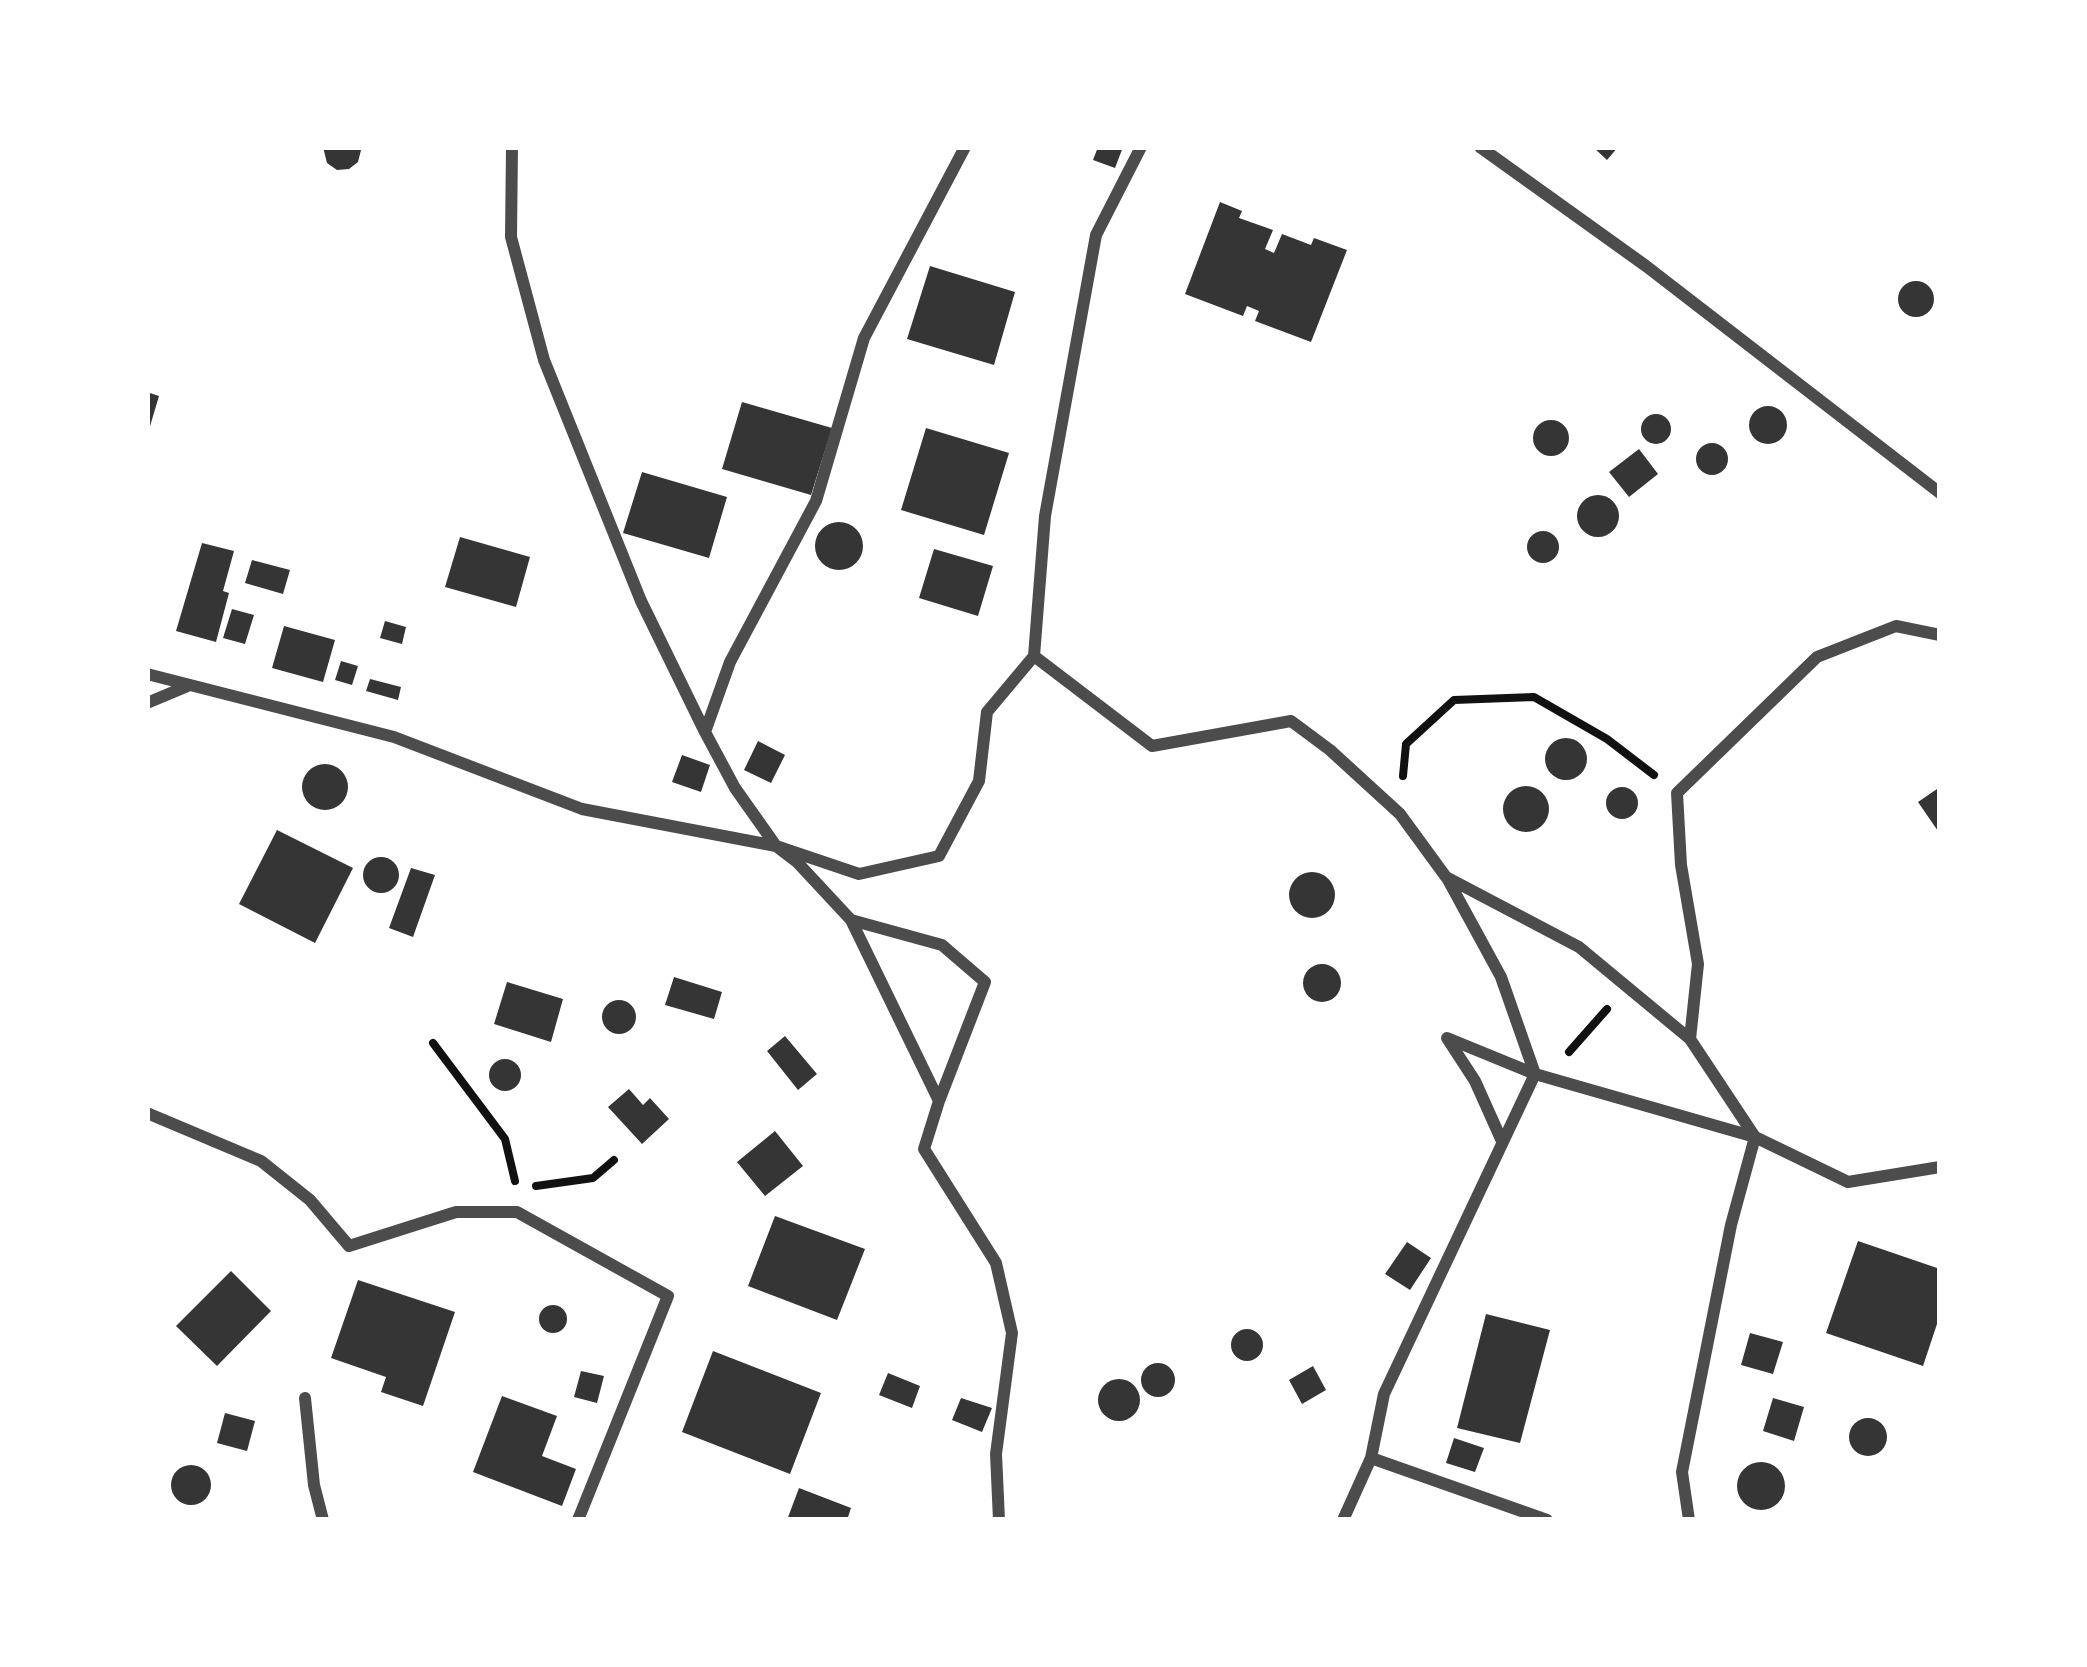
<!DOCTYPE html>
<style>
body{margin:0}
#map{position:relative;width:2087px;height:1667px;overflow:hidden;background:#fff;font-family:Ubuntu,sans-serif}
canvas{display:block}
.frame{position:absolute;inset:0;border:150px solid #fff;pointer-events:none}
</style>
<div id="map">
<canvas width="2087" height="1667"></canvas>
<div class="frame"></div>
</div>
<script>
const g = document.querySelector('canvas').getContext('2d');
g.lineJoin = 'round';
function paint(path, color) { g.fillStyle = color; g.fill(path, 'evenodd'); }
function stroke(path, color, width, dash) { g.strokeStyle = color; g.lineWidth = width; g.lineCap = dash ? 'butt' : 'round'; g.setLineDash(dash || []); g.stroke(path); }
const building = new Path2D(`
 M323,147h37l1,3 -3,12 -9,7 -12,1 -10,-7z
 M1098,147h25l-8,21 -22,-8z
 M1593,147h25l-11,13z
 M1220,202l22,9 -3,7 34,12 -8,19 9,4 8,-19 29,11 3,-7 33,12 -36,92 -56,-21 4,-10 -12,-5 -4,10 -58,-22z
 M930,266l85,26 -21,73 -87,-26z
 M1898 299a18 18 0 1 1 36 0a18 18 0 1 1-36 0Z
 M147,392l12,4 -11,37h-1z
 M742,402l90,26 -21,67 -89,-26z
 M1749 425a19 19 0 1 1 38 0a19 19 0 1 1-38 0Z
 M1641 429a15 15 0 1 1 30 0a15 15 0 1 1-30 0Z
 M1533 438a18 18 0 1 1 36 0a18 18 0 1 1-36 0Z
 M926,428l83,25 -25,82 -83,-25z
 M1696 459a16 16 0 1 1 32 0a16 16 0 1 1-32 0Z
 M1639,449l19,25 -29,23 -20,-25z
 M642,472l85,25 -18,61 -86,-25z
 M1577 516a21 21 0 1 1 42 0a21 21 0 1 1-42 0Z
 M815 546a24 24 0 1 1 48 0a24 24 0 1 1-48 0Z
 M1527 547a16 16 0 1 1 32 0a16 16 0 1 1-32 0Z
 M460,537l70,20 -14,50 -71,-20z
 M202,543l32,8 -11,40 6,2 -13,49 -40,-11z
 M934,549l59,17 -15,50 -59,-18z
 M252,560l38,10 -7,24 -38,-11z
 M232,609l22,6 -9,29 -22,-6z
 M385,621l21,6 -4,17 -22,-6z
 M284,626l51,14 -12,42 -51,-14z
 M341,661l17,5 -6,19 -17,-5z
 M370,679l31,8 -3,13 -32,-9z
 M1545 759a21 21 0 1 1 42 0a21 21 0 1 1-42 0Z
 M758,741l27,14 -14,28 -27,-13z
 M682,755l28,10 -9,27 -29,-10z
 M302 787a23 23 0 1 1 46 0a23 23 0 1 1-46 0Z
 M1503 809a23 23 0 1 1 46 0a23 23 0 1 1-46 0Z
 M1606 803a16 16 0 1 1 32 0a16 16 0 1 1-32 0Z
 M1940,787v47l-22,-32z
 M277,830l76,38 -38,75 -76,-39z
 M363 875a18 18 0 1 1 36 0a18 18 0 1 1-36 0Z
 M411,868l24,7 -22,62 -24,-9z
 M1289 895a23 23 0 1 1 46 0a23 23 0 1 1-46 0Z
 M1303 983a19 19 0 1 1 38 0a19 19 0 1 1-38 0Z
 M674,977l48,15 -8,27 -49,-14z
 M507,982l56,17 -12,43 -57,-18z
 M602 1017a17 17 0 1 1 34 0a17 17 0 1 1-34 0Z
 M785,1036l32,38 -19,16 -31,-39z
 M489 1075a16 16 0 1 1 32 0a16 16 0 1 1-32 0Z
 M629,1089l14,16 7,-7 19,21 -27,25 -34,-37z
 M775,1131l28,35 -38,30 -28,-34z
 M775,1216l90,33 -28,71 -89,-34z
 M1858,1241l82,28v46l-17,51 -97,-33z
 M1407,1242l24,16 -21,32 -25,-16z
 M231,1271l40,40 -54,55 -41,-40z
 M358,1280l97,32 -32,94 -42,-14 5,-15 -55,-19z
 M539 1319a14 14 0 1 1 28 0a14 14 0 1 1-28 0Z
 M1486,1314l64,16 -30,113 -63,-15z
 M1231 1345a16 16 0 1 1 32 0a16 16 0 1 1-32 0Z
 M1750,1333l33,9 -10,32 -32,-9z
 M713,1351l108,42 -31,81 -108,-42z
 M1141 1380a17 17 0 1 1 34 0a17 17 0 1 1-34 0Z
 M1313,1366l13,24 -24,14 -13,-24z
 M581,1371l23,5 -7,27 -23,-6z
 M888,1373l32,13 -8,22 -33,-13z
 M1098 1400a21 21 0 1 1 42 0a21 21 0 1 1-42 0Z
 M502,1396l55,20 -15,40 34,13 -14,37 -89,-34z
 M961,1398l31,10 -10,24 -30,-12z
 M1773,1398l31,9 -10,34 -31,-10z
 M225,1413l30,8 -8,30 -30,-8z
 M1849 1437a19 19 0 1 1 38 0a19 19 0 1 1-38 0Z
 M1454,1438l30,10 -9,24 -29,-9z
 M1737 1486a24 24 0 1 1 48 0a24 24 0 1 1-48 0Z
 M171 1485a20 20 0 1 1 40 0a20 20 0 1 1-40 0Z
 M799,1488l52,20 -4,12h-60z`);
const path = new Path2D(`
 M1403,776l3,-32 48,-44 80,-3 73,42 47,36
 M433,1043l72,96 10,42
 M1569,1052l38,-43
 M536,1186l57,-8 21,-18`);
const minor = new Path2D(`
 M512,147l-1,90 33,123 97,241 64,131
 M965,147l-101,191 -48,163 -86,161 -25,70 30,56 41,58 21,16 54,58 88,181 -15,48 72,114 16,70 -16,121 3,66
 M1141,147l-45,88 -51,281 -11,140 118,90 139,-25 39,29 70,64 46,63 133,70 111,92
 M1480,147l166,119 294,227
 M147,674l247,63 188,72 194,37 83,28 80,-18 40,-75 8,-69 47,-56
 M147,703l43,-18
 M851,920l91,25 43,37 -46,119
 M147,1113l114,48 49,39 39,46 107,-34h61l151,84 -90,224
 M1501,1139l-26,-58 -28,-43 88,36 220,63 93,45 92,-15
 M305,1398l9,87 9,35
 M1371,1458l176,62
 M1343,1520l28,-62 13,-64 151,-320 -34,-97 -54,-99
 M1689,1520l-7,-48 49,-247 24,-88 -65,-98 8,-75 -17,-99 -4,-72 140,-136 79,-31 44,9`);
paint(building, '#353535');
stroke(path, '#111', 8);
stroke(minor, '#4c4c4c', 12);
</script>
